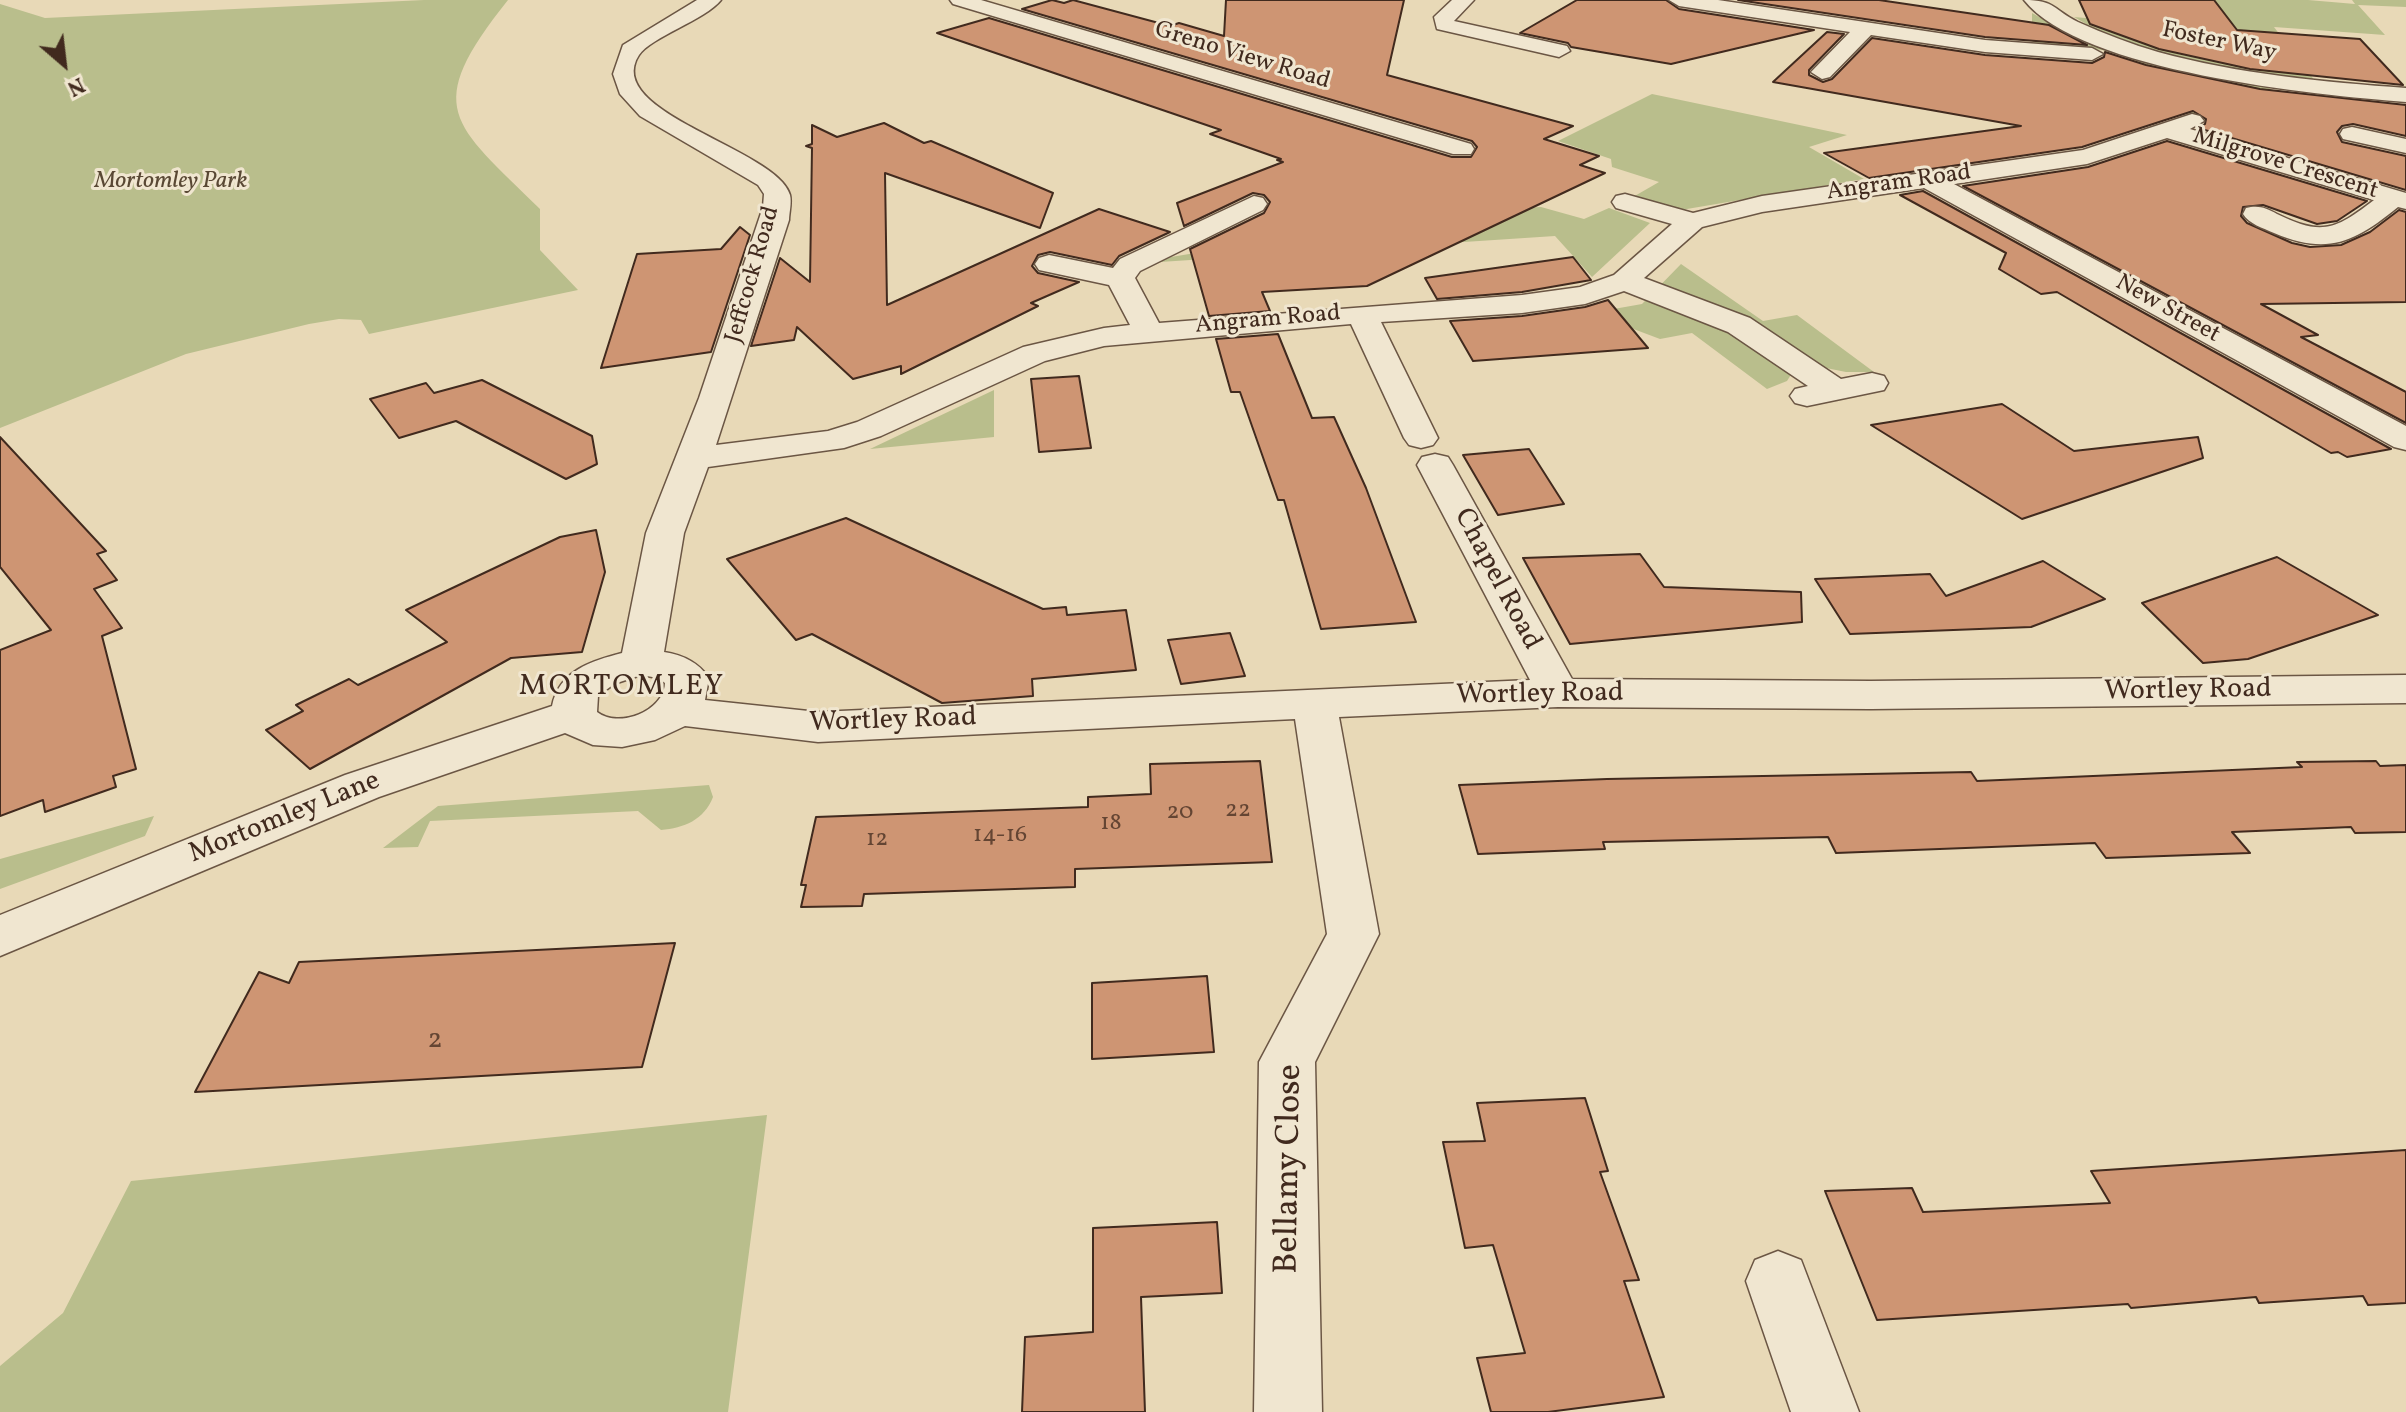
<!DOCTYPE html>
<style>
body{margin:0}
#map{position:relative;width:2406px;height:1412px;overflow:hidden;background:#e8d9b7;font-family:Vollkorn,serif}
canvas{display:block}
.north{position:absolute;left:24px;top:24px;width:80px;height:80px;-webkit-text-stroke:6px #f0e6d0;paint-order:stroke;rotate:152deg;font-size:22px;font-weight:700;line-height:32px;text-align:center;color:#412a1e}
.north::after{content:'';display:block;margin:auto;width:28px;height:36px;background:#412a1e;clip-path:polygon(50% 0,100% 100%,50% 72%,0 100%)}
</style>
<div id="map">
<canvas width="2406" height="1412"></canvas>
<div class="north">N</div>
</div>
<script>
const g = document.querySelector('canvas').getContext('2d');
g.lineJoin = 'round';
function paint(path, color) { g.fillStyle = color; g.fill(path, 'evenodd'); }
function stroke(path, color, width, dash) { g.strokeStyle = color; g.lineWidth = width; g.lineCap = dash ? 'butt' : 'round'; g.setLineDash(dash || []); g.stroke(path); }
function write(font, color, halo, rows, align = 'center') {
  g.font = font + ' Vollkorn,serif'; g.lineWidth = 6; g.setLineDash([]); g.textBaseline = 'middle'; g.strokeStyle = halo; g.fillStyle = color; for (const [text, x, y, turn = 0] of rows) {
    g.save(); g.translate(x, y); g.rotate((+turn || 0) * Math.PI / 180); g.textAlign = isNaN(turn) ? turn : align; if (halo) g.strokeText(text, 0, 0); g.fillText(text, 0, 0); g.restore();
  }
}
const green = new Path2D(`
 M424,0h84c-87,109 -56,122 32,209v41l38,40 -209,44 -8,-14 -22,-1 -30,5 -123,30 -186,74v-424l45,14z
 M2214,0h94l47,4 -3,-4h54v7l-48,-2 27,30 -111,-8 41,54c-81,-11 -169,-21 -241,-64l162,14z
 M2032,13c72,43 161,54 241,74l-32,15 -14,21 -51,-12 -54,-42 -33,-7 29,-3 -15,-9 -67,-6 -4,-3z
 M1652,94l195,41 -38,12 55,32 -183,31 -48,-13 26,-15 -47,-15 -1,-8 -53,-18z
 M1541,207l43,12 25,-11 41,15 -58,54 -37,-41 -395,26 11,-5c122,-20 246,-45 370,-50z
 M1681,264l82,57 34,-6 77,57h-28l-20,-4 -34,5 -5,8 -20,8 -75,-56 -32,6 -69,-26 51,-9z
 M994,390v47l-124,12z
 M709,785l4,12c-9,23 -29,31 -52,33l-23,-19 -208,10 -12,26 -35,1 55,-42z
 M154,816l-9,20 -145,53v-30z
 M767,1115l-39,297h-728v-46l63,-53 68,-132z`);
const building = new Path2D(`
 M1052,0l12,3 9,-3 97,26 9,-3 45,13 2,-36h178l-17,75 186,51 -29,13 55,17 -19,9 25,8 -238,113 -105,6 8,19 -61,5 -19,-67 74,-36 6,-11 -6,-7 -11,-2 -69,33 -7,-23 106,-41 -6,-2 4,-1 -71,-25 11,-4 -284,-97 52,-15 463,139h19l6,-10 -5,-6 -450,-132z
 M1577,0h89l13,9 135,21 -143,34 -100,-17 -3,-4 -48,-10z
 M1738,0h141l170,25 38,20 -102,-8z
 M2079,0h135l23,30 123,9 43,46 -153,-16 -91,-20 -69,-25z
 M1827,32l17,2 -35,36v5l14,7 9,-3 40,-41 113,17 107,8 12,-6 1,-5 41,13 114,24 146,16v31l-53,-12 -11,2 -5,6 5,10 64,14v34l-208,-62 7,-4 1,-5 -13,-8 -111,36 -213,31 -45,-25 197,-27 -248,-44z
 M884,123l40,20 7,-2 122,52 -13,35 -155,-55 2,132 212,-96 71,23 -51,24 -7,9 -62,-13 -12,3 -6,11 6,7 41,9 -48,21 7,3 -137,68v-8l-48,13 -56,-52 -3,13 -43,6 29,-88 30,24 2,-134 -6,-2 6,-2v-19l25,12z
 M2167,141l200,60 -30,20 -20,3 -54,-19 -20,2 -2,9 6,7 45,20 18,4 31,-2 29,-13 29,-22 7,2v90l-145,2 57,31 -17,2 105,55v31l-443,-237 125,-19z
 M1923,191l468,258 -44,8 -9,-5 -7,1 -274,-161 -16,2 -42,-25 7,-16 -106,-58z
 M740,227l10,8 -39,117 -110,16 36,-114 84,-5z
 M1573,257l18,23 -69,12 -85,7 -12,-21z
 M1608,300l40,48 -175,13 -23,-40 72,-5 63,-9z
 M1278,334l34,84 22,-1 32,71 50,134 -95,7 -37,-129h-6l-38,-108h-9l-15,-53z
 M1079,376l12,72 -52,4 -8,-73z
 M482,380l110,56 5,28 -31,15 -110,-58 -57,17 -29,-39 56,-16 8,10z
 M2002,404l72,47 124,-14 5,21 -181,61 -151,-94z
 M0,437l106,114 -9,3 20,26 -23,9 28,39 -20,8 34,133 -23,7 3,11 -71,25 -2,-12 -43,16v-166l51,-20 -51,-63z
 M1529,449l35,55 -66,11 -35,-60z
 M846,518l197,91 23,-2 1,8 59,-5 10,60 -104,9 1,17 -91,7 -130,-69 -16,6 -69,-81z
 M596,530l9,42 -23,80 -71,6 -201,111 -44,-39 37,-19 -7,-6 53,-26 9,6 89,-43 -41,-32 154,-73z
 M1640,554l24,33 137,5 1,30 -232,22 -47,-86z
 M2277,557l101,58 -130,44 -45,4 -61,-60z
 M2043,561l62,38 -74,28 -181,7 -35,-55 115,-5 16,22z
 M1230,633l15,43 -64,8 -13,-44z
 M1260,761l12,101 -197,7v18l-211,7 -2,12 -61,1 5,-22h-5l15,-68 272,-10v-10l63,-3 -1,-30z
 M2376,761l4,5 26,-1v67l-51,1 -4,-6 -119,5 18,21 -144,5 -11,-15 -259,10 -8,-16 -225,5 2,7 -127,5 -19,-69 148,-6 364,-7 6,9 325,-14 -5,-5z
 M675,943l-33,124 -447,25 64,-120 30,11 10,-21z
 M1207,976l7,76 -122,7v-76z
 M1585,1098l23,73 -8,1 39,108 -15,1 40,116 -116,15h-57l-14,-54 48,-5 -32,-108 -28,3 -22,-106 42,-1 -8,-38z
 M2406,1150v153l-38,2 -5,-9 -104,7 -3,-6 -125,11 -3,-4 -251,16 -52,-129 87,-3 11,24 187,-9 -19,-32z
 M1217,1222l5,71 -81,4 4,115h-123l3,-75 68,-5v-104z`);
const minor = new Path2D(`
 M697,0h24c-16,20 -70,37 -82,55 -38,58 139,94 151,140 2,8 -1,18 -1,25l-73,225 112,-14 29,-9 166,-75 81,-19 26,-3 -21,-40 -70,-15 -4,-6 4,-6 10,-3 64,13 7,-9 134,-63 9,2 4,6 -4,6 -123,61 -5,7 24,45 363,-28 58,-8 34,-12 58,-51 -56,-16 -4,-6 4,-6 9,-2 68,19 69,-17 321,-46 109,-36 8,2 4,5 -14,8 216,64v16l-8,-2c-43,35 -70,49 -124,26 -11,-5 -25,-9 -31,-19l3,-6c13,-3 20,0 31,6 45,22 58,16 97,-14l-207,-62 -80,26 -133,20 452,242v24l-12,-3 -470,-259 -162,24 -60,15 -58,51 106,40 91,61 31,-6 12,3 4,7 -4,7 -77,16 -12,-3 -5,-7 5,-7 13,-3 -80,-54 -104,-41 -39,13 -63,9 -141,9 57,116 -5,7 -12,3 -12,-3 -5,-7 -53,-114 -247,22 -59,15 -164,75 -37,12 -136,19 -24,66 -20,119c19,3 34,10 45,26l-4,22 113,12 712,-32 -113,-215 5,-8 13,-3 13,3 5,8 119,214 299,2 535,-6v28l-535,6 -313,-2 -219,10 40,217 -64,128 7,350h-68l5,-350 68,-128 -32,-215 -477,23 -133,-16 -30,14 -33,7 -29,-2 -28,-12 -186,64 -379,159v-41l345,-140 207,-69c7,-35 39,-45 70,-53l24,-120 53,-135 64,-191 1,-13 -6,-9 -118,-69 -20,-22 -7,-20 10,-29zM641,675l17,3 7,5c-1,28 -46,46 -68,29l1,-16 16,-12z
 M950,0h31l490,144 3,5 -3,5h-18l-500,-150z
 M1452,0h22l-20,21 113,25 3,5 -11,6 -122,-28 -3,-12z
 M1669,0h49l267,40 107,8 11,6 -11,6 -107,-8 -114,-17 -41,42 -8,2 -11,-7 39,-40 -171,-26z
 M2024,0c32,0 29,10 54,22 27,12 53,22 80,30 80,22 166,30 248,36v14c-90,-7 -325,-30 -382,-102z
 M2352,127l54,12v14l-63,-14 -3,-5 3,-5z
 M1778,1251l23,9 58,152h-68l-45,-131 9,-21z`);
const farStreetnames = [
 ["Foster Way",2219,43,12],
 ["Greno View Road",1242,57,17],
 ["Milgrove Crescent",2285,165,17],
 ["Angram Road",1899,184,-8],
 ["Jeffcock Road",754,275,-74],
 ["New Street",2167,310,29],
 ["Angram Road",1268,321,-5]
];
const farParknames = [
 ["Mortomley Park",171,183]
];
const numberNames = [
 ["22",1238,812],
 ["20",1180,814],
 ["18",1111,825],
 ["14-16",1000,837],
 ["12",877,841]
];
const streetNames = [
 ["Chapel Road",1496,580,62],
 ["Wortley Road",2188,692,-1],
 ["Wortley Road",1540,696,-1],
 ["Wortley Road",893,722,-2],
 ["Mortomley Lane",285,819,-22]
];
const nearNumbernames = [
 ["2",435,1042]
];
const neighbourhoodNames = [
 ["MORTOMLEY",622,688]
];
const nearStreetnames = [
 ["Bellamy Close",1291,1169,-89]
];
paint(green, '#b9be8c');
paint(building, '#ce9573');
stroke(building, '#412a1e', 2);
stroke(minor, '#6b5644', 3);
paint(minor, '#f0e6d0');
write('24px', '#412a1e', '#f0e6d0', farStreetnames);
write('italic 24px', '#594834', '#f0e6d0', farParknames);
write('24px', '#644533', null, numberNames);
write('28px', '#412a1e', '#f0e6d0', streetNames);
write('28px', '#644533', null, nearNumbernames);
g.letterSpacing = '2px';
write('30px', '#412a1e', '#f0e6d0', neighbourhoodNames);
g.letterSpacing = '0px';
write('34px', '#412a1e', '#f0e6d0', nearStreetnames);
</script>
